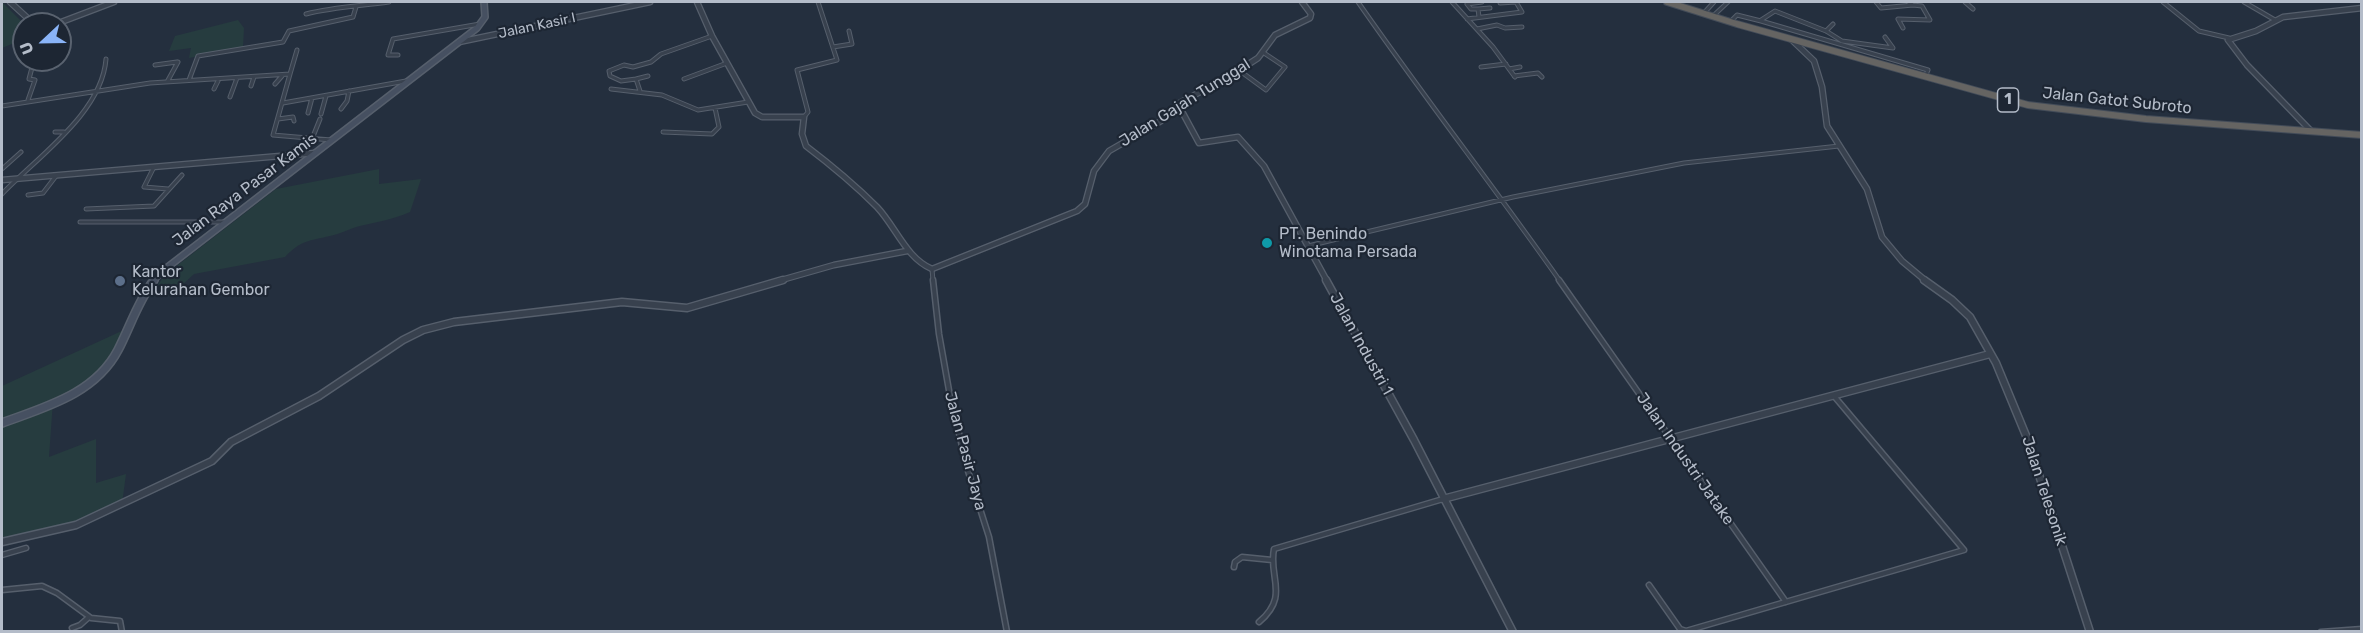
<!DOCTYPE html>
<style>
body{margin:0}
#map{position:relative;width:2363px;height:633px;overflow:hidden;background:#242f3e;font-family:Rubik,sans-serif}
canvas{display:block}
.frame{position:absolute;inset:0;border:3px solid #b4bcc9;pointer-events:none}
.north{position:absolute;left:12px;top:12px;width:60px;height:60px;box-sizing:border-box;background:#1d2633;border:2px solid #59626f;border-radius:50%;rotate:248deg;font-size:16px;font-weight:700;line-height:24px;text-align:center;color:#b4bcc9}
.north::after{content:'';display:block;margin:auto;width:21px;height:27px;background:#8ab4f8;clip-path:polygon(50% 0,100% 100%,50% 72%,0 100%)}
</style>
<div id="map">
<canvas width="2363" height="633"></canvas>
<div class="frame"></div>
<div class="north">U</div>
</div>
<script>
const g = document.querySelector('canvas').getContext('2d');
g.lineJoin = 'round';
function paint(path, color) { g.fillStyle = color; g.fill(path, 'evenodd'); }
function stroke(path, color, width, dash) { g.strokeStyle = color; g.lineWidth = width; g.lineCap = dash ? 'butt' : 'round'; g.setLineDash(dash || []); g.stroke(path); }
function write(font, color, halo, rows, align = 'center') {
  g.font = font + ' Rubik,sans-serif'; g.lineWidth = 4.5; g.setLineDash([]); g.textBaseline = 'middle'; g.strokeStyle = halo; g.fillStyle = color; for (const [text, x, y, turn = 0] of rows) {
    g.save(); g.translate(x, y); g.rotate((+turn || 0) * Math.PI / 180); g.textAlign = isNaN(turn) ? turn : align; if (halo) g.strokeText(text, 0, 0); g.fillText(text, 0, 0); g.restore();
  }
}
const green = new Path2D(`
 M2,2l22,22v15l-22,9z
 M238,20l6,8 -1,20 -54,10 2,-10 -22,3 6,-15z
 M379,169v15l42,-5 -11,33c-18,8 -35,10 -54,15 -9,3 -17,7 -26,9 -21,5 -29,4 -45,21l-91,17 -16,15 -2,6 -27,2 16,-22 111,-86z
 M126,329l-31,54 -42,18 -4,56 47,-18v44l30,-9 -4,30 -37,17 -83,19v-154z`);
const minorFar1 = new Path2D(`
 M1358,2c66,95 136,185 202,279
 M1452,2l41,45 22,30
 M1876,2l5,6 32,-3 -5,-3
 M1965,2l8,7
 M2163,2l36,29 30,7
 M2244,2l31,18
 M1478,9h-7l-4,-5 15,-2
 M306,14c28,-7 55,-8 83,-12
 M1703,14l11,-12
 M1713,16l15,-14
 M1479,17l-1,-8 12,-1
 M1467,19l55,-7 -6,-10 -16,1
 M1761,20l14,-9 51,20 16,10 51,7 -8,-11
 M1731,21l6,-6 24,6 167,49 -3,7
 M1903,28l-5,-9 32,1 -8,-14 -9,-1
 M1477,29l20,-4 8,3 17,-1
 M1826,31l7,-7
 M833,47l19,-3 -3,-13
 M398,55h-10l5,-16 87,-15
 M155,65l22,-3
 M1481,67l25,-3
 M1509,69l11,-2
 M1240,71l26,19 19,-23 -21,-14
 M290,74l-17,61 58,5
 M1514,76l24,-3 4,4
 M636,79l-15,2 -11,-5 -1,-5 15,-6 9,2 18,-5 10,-8 51,-18
 M684,79l43,-16
 M189,80l9,-24 85,-14 6,-11 64,-14 3,-10
 M167,82l11,-20
 M275,84l7,-8
 M251,86l3,-9
 M214,89l4,-8
 M611,89l51,6 36,15 50,-8
 M640,91l-4,-12 12,-3
 M230,97l7,-19
 M28,100l7,-20 -6,-1 5,-19
 M283,103l123,-22
 M2,106l148,-23 140,-9 7,-24
 M341,109l6,-8 2,-10
 M308,113l4,-15
 M321,114l5,-18
 M804,117l4,-5 -11,-42 40,-10 -19,-58
 M278,119l15,-2 1,4
 M55,132h9
 M663,132l49,2 7,-7 -4,-19
 M312,139l8,-20
 M154,167l-10,20 24,2
 M2,169l19,-17
 M2,194c35,-37 100,-81 104,-135
 M28,195l15,-2 13,-17
 M86,209l68,-3 28,-31
 M80,222h144
 M1308,246l205,-49 171,-34 155,-17
 M932,269l1,12`);
const minor = new Path2D(`
 M933,280l6,54 11,62 18,75 21,66 18,95
 M1559,280l227,322
 M2,555l24,-7
 M1234,567l1,-5 7,-5 30,3
 M1649,585l31,44 6,2 278,-81 -130,-154
 M2,590l40,-4 15,7 34,25 29,3 2,11
 M1259,622c31,-26 9,-45 15,-73l169,-50
 M72,628l8,-3 9,-8
 M2321,632l41,-3`);
const tertiaryFar1 = new Path2D(`
 M10,2l24,22
 M697,2l15,34 43,77 7,4h42l-2,17 4,12c25,19 49,39 71,61 19,20 29,51 55,62l145,-58 8,-7 9,-33 15,-20 52,-30 20,-19 46,-24 31,-20 17,-23 35,-17 1,-4 -9,-12
 M56,24l58,-22
 M1792,40l22,21 8,26 5,39 40,63 15,48 20,24 24,20
 M459,42l191,-40
 M1179,106l20,37 39,-6 26,29 63,115
 M2311,131l-64,-66 -19,-25 28,-9 27,-14 79,-9
 M2,180l313,-27
 M778,281l56,-16 73,-14`);
const tertiary = new Path2D(`
 M1326,280l88,160 99,192
 M1924,280l28,20 18,17 26,46 31,75 63,194
 M1443,499l547,-145
 M2,542l74,-17 136,-64 19,-19 88,-46 84,-56 20,-10 31,-8 168,-20 65,6 96,-28`);
const secondaryFar1 = new Path2D(`
 M153,281l7,-8 317,-245 8,-11 -1,-15`);
const secondary = new Path2D(`
 M2,423c43,-16 93,-29 116,-73 12,-23 20,-49 36,-70`);
const trunk = new Path2D(`
 M1667,2l70,22 291,81 118,14 216,16`);
const markers = [
 [1267,243,6,"#0f9aa8"],
 [120,281,6,"#5c6f8a"]
];
const farStreetnames = [
 ["Jalan Kasir I",537,26,-12]
];
const shields = [
 [2008,100,21]
];
const shieldNames = [
 ["1",2008,100]
];
const streetNames = [
 ["Jalan Gatot Subroto",2117,101,6],
 ["Jalan Gajah Tunggal",1185,103,-32],
 ["Jalan Raya Pasar Kamis",245,190,-37],
 ["Jalan Industri 1",1361,344,61],
 ["Jalan Pasir Jaya",965,451,75],
 ["Jalan Industri Jatake",1685,459,55],
 ["Jalan Telesonik",2044,491,72]
];
const poiNames = [
 ["PT. Benindo",1279,234],
 ["Winotama Persada",1279,252],
 ["Kantor",132,272],
 ["Kelurahan Gembor",132,290]
];
paint(green, '#263c3f');
stroke(minorFar1, '#565f6c', 5);
stroke(minor, '#565f6c', 7);
stroke(tertiaryFar1, '#565f6c', 7);
stroke(tertiary, '#565f6c', 9);
stroke(secondaryFar1, '#565f6c', 8);
stroke(secondary, '#565f6c', 10);
stroke(trunk, '#434c59', 8);
stroke(minorFar1, '#38414e', 3);
stroke(minor, '#38414e', 4);
stroke(tertiaryFar1, '#38414e', 4.5);
stroke(tertiary, '#38414e', 6);
stroke(secondaryFar1, '#465061', 5);
stroke(secondary, '#465061', 7);
stroke(trunk, '#656462', 6);
for (const [x, y, r, color] of markers) { const dot = new Path2D(); dot.arc(x, y, r, 0, 2 * Math.PI); g.fillStyle = color; g.fill(dot); stroke(dot, '#1d2633', 2); }
write('14px', '#b4bcc9', '#1d2633', farStreetnames);
for (const [x, y, w] of shields) { const box = new Path2D(); box.roundRect(x - w / 2, y - 12, w, 24, 4.5); g.fillStyle = '#1d2633'; g.fill(box); stroke(box, '#b4bcc9', 1.5); }
write('bold 15px', '#b4bcc9', null, shieldNames);
write('16px', '#b4bcc9', '#1d2633', streetNames);
write('16px', '#b4bcc9', '#1d2633', poiNames, 'left');
</script>
